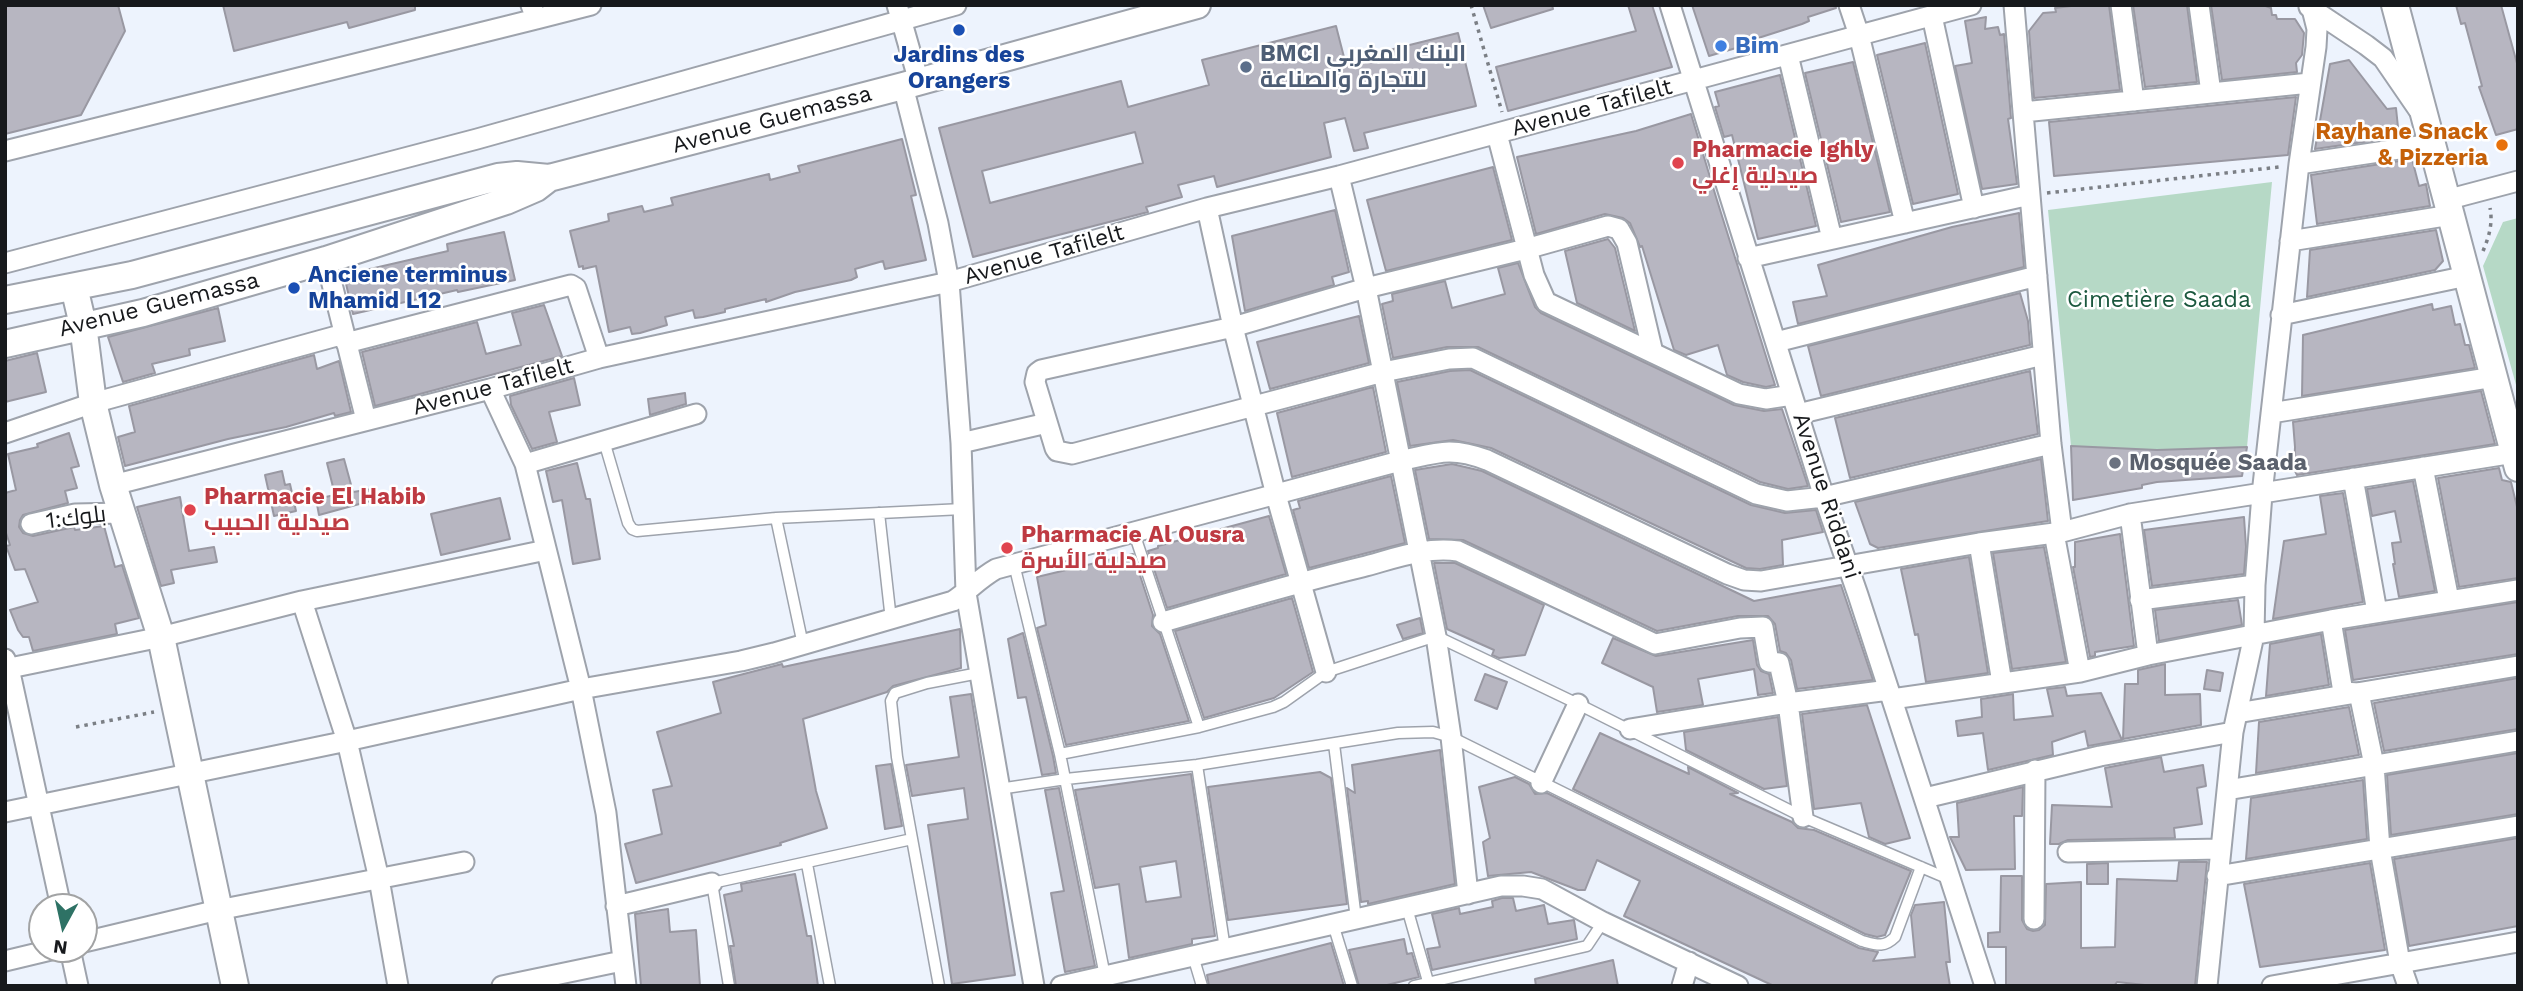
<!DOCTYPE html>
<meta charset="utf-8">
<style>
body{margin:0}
#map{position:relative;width:2523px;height:991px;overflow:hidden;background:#edf3fd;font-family:"Work Sans",sans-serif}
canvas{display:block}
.frame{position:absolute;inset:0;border:7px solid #17191c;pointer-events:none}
.north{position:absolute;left:28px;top:893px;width:70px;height:70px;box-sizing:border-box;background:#fff;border:2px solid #a2a3a4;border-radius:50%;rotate:188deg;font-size:19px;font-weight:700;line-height:28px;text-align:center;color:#17191c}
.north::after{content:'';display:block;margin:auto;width:24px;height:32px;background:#2e7265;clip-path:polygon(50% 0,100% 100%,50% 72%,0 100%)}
</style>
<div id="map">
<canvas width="2523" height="991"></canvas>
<div class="frame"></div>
<div class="north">N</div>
</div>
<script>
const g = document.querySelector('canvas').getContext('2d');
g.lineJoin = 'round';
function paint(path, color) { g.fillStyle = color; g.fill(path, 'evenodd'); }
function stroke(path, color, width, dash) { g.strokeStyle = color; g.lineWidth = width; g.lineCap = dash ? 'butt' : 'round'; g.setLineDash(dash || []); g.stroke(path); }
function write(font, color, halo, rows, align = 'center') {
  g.font = font + ' "Work Sans",Cairo,sans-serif'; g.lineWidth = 5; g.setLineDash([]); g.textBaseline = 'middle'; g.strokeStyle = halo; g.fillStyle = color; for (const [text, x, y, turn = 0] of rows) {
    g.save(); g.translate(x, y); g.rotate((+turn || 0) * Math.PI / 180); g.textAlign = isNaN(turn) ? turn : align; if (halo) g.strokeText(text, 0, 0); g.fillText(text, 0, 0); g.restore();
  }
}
const green = new Path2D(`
 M2272,182l-25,265 -90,3 -86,-4 -23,-236z
 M2518,218v174l-35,-126 20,-44z`);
const building = new Path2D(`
 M5,5h113l7,26 -44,84 -76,19z
 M223,5h192v5l-66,18 -2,-6 -113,29z
 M1483,5h69l1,4 -62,19z
 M1628,5h24l20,62 -164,44 -12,-44 140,-36z
 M1692,5h143l1,3 -28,9 1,4 -7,3 -50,16 1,3 -44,13z
 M2079,5h30l11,85 -86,8 -5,-67 14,-18 13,-1 -1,-4z
 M2133,5h54l10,77 -52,5z
 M2211,5h52l8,3 1,7h4l1,4h18l9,14 -2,22 -6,8 1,9 -75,8z
 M2456,5h45l17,62v62l-22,6 -17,-48 3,-1 -17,-63 -4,1z
 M1986,17l-1,12 13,-2 2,8 4,-1 7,84 -3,1 9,65 -35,5 -27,-123 17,-3 -7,-42z
 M1336,26l9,35 113,-28 18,73 -112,27 4,15 -14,3 -9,-33 -21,5 7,34 -114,30 -3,-11 -36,9 4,12 -36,10 2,5 -175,45 -34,-129 182,-47 7,26 81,-22 -7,-25zM1135,132l8,31 -153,40 -8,-32z
 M1925,43l33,151 -45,10 -36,-149z
 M2349,60l38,49 9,-1 3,29 -84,12 15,-85z
 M1853,62l37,150 -49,10 -36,-149z
 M1780,75l36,151 -58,13 -26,-104 -8,2 -9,-30 4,-1 -4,-14z
 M2296,97l-8,58 -234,21 -5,-54z
 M1691,114l25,83 59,188 -9,2 -23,-5 -16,-7 -9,-30 -32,10 -12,-5 -32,-104 -2,1 -10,-24 -7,-5 -18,-4 -69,20 -19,-77 119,-26z
 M902,139l14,56 -5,1 15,64 -41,9 -2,-8 -28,8 2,8 -6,3 -56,12 -29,10v-3l-41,10v3l-22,5 -8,1 -2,-8 -28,7 2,8 -27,8 -8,1 -2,-7 -21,5 -13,-66 -13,3v-3l-4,1 -9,-36 39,-10 -1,-7 34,-8 2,6 29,-7 -2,-7 98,-24 1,6 30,-8 -2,-6z
 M2412,159l7,27 7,-2 4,22 -113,18 -6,-49z
 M1493,167l19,73 -126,31 -19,-71z
 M1335,210l14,62 -17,5 2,8 -89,26 -13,-75z
 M2019,213l5,54 -226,57 -5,-22 34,-6 -9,-31 134,-38z
 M2436,230l7,31 -8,9 -128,27 3,-47z
 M504,232l11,48 -57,12 -1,-2 -104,24 -9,-39 104,-24 -1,-7z
 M1608,239l7,9 20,83 -58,-28 -12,-52z
 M1518,263l17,44 6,6 193,92 30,6 18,-2 26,77 -20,3 -28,-7 -282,-135h-31l-54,11 -11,-54 11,-3 -1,-7 53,-13 7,27 53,-14 -7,-26z
 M2020,293l8,28 2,24 -209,51 -13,-50z
 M2432,304l1,6 18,-4 4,19 5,-1 5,21h4l6,23 -173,28 1,-61z
 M544,305l18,51 -187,50 -13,-54 115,-30 9,32 35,-9 -9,-32z
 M218,308l7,33 -36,8 1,6 -38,9 3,9 -32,9 -15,-45z
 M1359,316l10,47 -99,26 -13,-47z
 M37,353l9,39 -41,10v-41z
 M314,355l3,14 22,-8 12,51 -16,4 -1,-3 -48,14 -58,12 -103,27 -7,-29 17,-5 -6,-26z
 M1470,370l281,135 34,8 31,-3 7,22 -41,8 1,25 -23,4 -14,-1 -255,-120 -38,-8 -43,6 -13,-64 53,-11z
 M2030,371l8,63 -188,44 -15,-60z
 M574,378l6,27 -31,7 8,30 -25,7 -21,-44 -1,-9z
 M1373,387l13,65 -94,25 -15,-64z
 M2481,391l14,53 -198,31 -3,-6 1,-22 -2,-25z
 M685,393l1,11 -36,11 -2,-16z
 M69,433l10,33 -8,2 6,20 -12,3 3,12 -45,12 -3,5 -1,7 4,6 10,3 41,-9 1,3 29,-4 11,41 7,-2 17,53 -24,6 2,10 -84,17 -4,-14h-6l-5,-7 -8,-20 28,-8 -13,-33 -10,1 -9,-24 4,-1 -5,-15v-37l11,-3 -8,-36 30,-7 -1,-3z
 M2071,446l86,4 90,-3 -5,29 -85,6 -15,3v3l-69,12z
 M344,459l9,33 19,-3 2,11 -55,15 -3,-16 19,-4 -8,-32z
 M2041,459l7,62 -170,27 -8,-4 -15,-42z
 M577,463l9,36h4l10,60 -27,5 -11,-64 -9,2 -7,-31z
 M1452,464l30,7 272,130 87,-16 32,95 -76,9 -6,-29 -5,-7 -6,-2 -5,-27 -7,-8h-30l-81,15 -194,-91 -34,-1 -14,-69z
 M2499,468l3,12 9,2 7,29v67l-59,9 -21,-109z
 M282,471l3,14 5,-1 6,27 -22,5 -9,-41z
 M1391,476l14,67 -96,25 -16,-58 7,-2 -2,-7z
 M2413,481l22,110 -36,6 -6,-33h2l-3,-21 9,-1 -6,-31 -23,5 -5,-27z
 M2343,493l20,109 -90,17 11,-78 42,-7 -6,-38z
 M180,497l9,54 25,-4 3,15 -46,8 3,13 -13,3 -24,-79z
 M500,498l10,41 -69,16 -10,-41z
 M1269,516l17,58 -119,34 -19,-57 10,-3v-2z
 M2244,517l2,30 -2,27 -92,12 -8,-56z
 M2120,534l14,112 -39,6v4l-5,1 -17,-90h2v-25z
 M2044,547l22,115 -54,7 -19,-116z
 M1133,554l20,61 -1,11 8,8 29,87 -123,24 -29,-117 9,-3 -9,-48z
 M1969,557l19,116 -62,9 -8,-48 -3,1 -14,-66z
 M1434,563h21l89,42 -19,50 -26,3 -7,-3 2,-5 -47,-21z
 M1292,598l21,74 -39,26 -70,20 -29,-87z
 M2238,600l4,25 -83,16 -4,-31z
 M2518,602v52l-165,26 -8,-50z
 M1420,618l3,15 -20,6 -6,-14z
 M960,629l1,39 -68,18 -6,6 -84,27 13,72 11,37 -47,15 1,2 -145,38 -11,-39 37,-10 -9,-44 19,-4 -15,-54 64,-19 -8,-31 69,-18 1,3z
 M1023,633l30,123 3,17 -14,2 -16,-78 -8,1 -10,-59z
 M2321,634l8,51 -63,11 4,-52z
 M1613,638l43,18 97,-16 4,25 4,6 8,3 4,19 -15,2 -4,-26 -56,10 5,26 -46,7 -4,-25 -51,-24z
 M2165,664v31l35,-1 1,31 -78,14 2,-55h13v-14z
 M2207,670l16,3 -3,18 -16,-2z
 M1485,674l22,8 -10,27 -22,-9z
 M2518,678v51l-134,22 -10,-48z
 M2065,687l2,9 34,-3 21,47 -34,6 -3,-15 -33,11 1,13 -65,15 -5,-37 -25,3 -2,-15 26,-4 -1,-18 32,-5 1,26 39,-4 -6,-27z
 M971,694l44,281 -63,9 -24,-159 40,-6 -4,-31 -52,8 -6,-31 53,-8 -9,-60z
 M1867,705l43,133 -25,6 -16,-7 -8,-34 -47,6 -12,-95z
 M2349,707l10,48 -103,18 3,-51z
 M1778,717l9,69 -23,3 -78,-39 -2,-18z
 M1600,733l89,41 -1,-7 50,26 -8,1 62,28 6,6 16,2 97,41 -26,64 -8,2 -12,-3 -292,-145z
 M1440,750l15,134 -87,20v-3l-7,1 -14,-114 8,5 -3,-28z
 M2518,753v61l-127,21 -4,-60z
 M2161,757l3,15 39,-7 3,21 -9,2 5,36 -28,4 1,10 -107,2 -9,4h-9l2,-39 60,2 -7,-39z
 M891,764l11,62 -17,3 -9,-63z
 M1320,772l11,6 16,126 -119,16 -20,-133z
 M1191,774l24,162 -23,3v5l-63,14 -10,-74 -24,4 -20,-98zM1176,861l5,36 -35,5 -6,-35z
 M1515,777l14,7 6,10 12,-1 312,155 19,4 -5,9 42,-4 -4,-42 4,-10 29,-3 6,60h-4l4,24h-176l-150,-70 16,-35 -43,-21 -12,30h-7l-47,-18 -43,4 -5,-34 7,-4 -11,-51z
 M2363,780l4,59 -121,20 5,-61z
 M2023,787l-1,29h-8l1,53 -49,1 -16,-33h9l-2,-34z
 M1059,788l36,178 -30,6 -14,-79 13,-2 -19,-101z
 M2518,838v88l-109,20 -15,-87z
 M2179,862h28l-12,124h-41l-37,-4 -3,4h-108v-39h-18v-14l12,-1 1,-56h21v44l5,9 6,2 6,-1 6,-5 1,-41 35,-2v66l34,-1 2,-68 60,2z
 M2108,863v21h-21v-20z
 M2370,863l15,87 -125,17 -16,-83z
 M795,874l12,62h4l7,50h-82l-6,-40h4l-10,-51 18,-4 -1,-7z
 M1502,898h11l3,13 28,-6 4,19 26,-4 3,19 -145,31 -5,-21 13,-2 -8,-33 27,-6 1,6 33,-7 -1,-6z
 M668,909l2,23 26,-2 4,56h-59l-6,-72z
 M1404,939l3,15 5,-1 7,24 -36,9h-24l-10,-36z
 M1331,943l13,43h-135l-2,-11z
 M1613,960l5,26h-82l-1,-7z`);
const path = new Path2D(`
 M1471,5l31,107
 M2047,193l232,-26
 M2483,251c6,-14 10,-28 7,-43
 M76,727l78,-15`);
const lane = new Path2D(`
 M604,441l24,82 4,6 5,2 139,-13 187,-9
 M879,513l12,107
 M776,518l27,127
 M1134,533l65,194
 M1014,564l46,190 45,222
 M1334,744l22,175
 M1060,754l139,-27 74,-20 11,-5 42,-30 110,-36 142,68 225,113 146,62
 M1197,765l28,184
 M999,789l67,-10 131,-14 201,-32 35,-1 18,5 411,204c15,4 22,7 33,-4l26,-70
 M807,864l23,122
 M1407,908l22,77
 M1333,924l19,62
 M1193,956l9,30
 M729,986l-17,-103 200,-44
 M939,986l-42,-229 -6,-56 4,-8 32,-10 52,-10
 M1414,986l173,-40 16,-24`);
const street = new Path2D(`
 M897,5l22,77
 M1670,5l154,492 34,98 127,391
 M1849,5l10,30 46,188
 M2014,5l37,439 11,88
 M2121,5l13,96
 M2199,5l12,88
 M2309,7l57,38 17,13 35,51
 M1932,16l42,192
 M536,19l55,-14
 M1788,55l44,184
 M903,86l35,137 11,59 12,161 5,150 68,393
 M2023,112l287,-29
 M1497,134l37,141 12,27 193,92 27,5 26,-4
 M5,151l531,-132 -5,-14
 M2299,164l133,-20
 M1339,176l27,112 70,348 15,101 17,157
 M2446,200l72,-19
 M1207,208l26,119 43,168 50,177
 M2290,241l161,-26
 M1748,258l282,-63
 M326,260l40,160
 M5,263l472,-124 479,-134
 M2281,315l186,-39
 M1776,342l261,-66
 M346,343l225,-58 5,3 23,70
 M1653,353l-26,-110 -8,-14 -11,-3 -82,23 -160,39 -133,39 -192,43 -4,3 -2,9 20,66 2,3 15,3 311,-82 66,-13 24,-1 283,136 31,7 37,-4 227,-53
 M490,389l35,75 56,225 25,124 20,173
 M2271,413l223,-36
 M1798,414l245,-59
 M5,433l88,-30 251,-69
 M961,443l86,-20
 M525,464l171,-50
 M2423,467l26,133
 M2353,478l24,134
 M113,485l377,-96 109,-31 350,-76 258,-74 132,-32 632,-171
 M2130,514l18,141
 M31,524l44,-10 47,-1
 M2054,533l26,139
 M1979,543l23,140
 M2140,600l115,-15
 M302,601l45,140 32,138 19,107
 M2331,620l12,72 16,1 15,72 6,84 20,114 8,23
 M1163,622c66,-19 132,-39 199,-55 31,-8 64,-21 96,-16l197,93 85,-16 23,-1 6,35 10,1 9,40 15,114
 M5,659l4,9 52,239
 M5,669l156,-32 141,-36 244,-51
 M1892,699l188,-27 68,-17 183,-35 187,-30
 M2237,713l281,-47
 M1630,729l158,-26 101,-13
 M1541,783l37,-79
 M2227,790l291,-49
 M1925,798l175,-42 133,-24
 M5,812l342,-71 234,-52 160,-28 33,-8 179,-52c15,-10 27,-23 43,-32l404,-108c37,-8 50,-15 87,-1l240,114 17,6 17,1 218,-38 83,-11 68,-18 384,-61
 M2068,852l152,-3
 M2217,876l301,-50
 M616,906l96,-23
 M2034,919l1,-149
 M84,942l134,-32 246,-48
 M70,949l8,37
 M5,961l50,-12
 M502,986l120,-25
 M1061,986l440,-100h22l19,3 61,33 135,64
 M1682,986l7,-24
 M2207,986l26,-254 21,-97 1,-50 7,-91 37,-330 17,-117 1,-18 -6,-24
 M2272,986l246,-44`);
const secondary = new Path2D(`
 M2395,5l123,463
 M74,287l9,38 10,78 20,82 48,152 74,349
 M5,300l127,-25 366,-98 19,-2 32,3 354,-92 294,-81
 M5,344l138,-31 183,-53 180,-59 30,-13 13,-10`);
const markers = [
 [959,30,7,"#1a4fb4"],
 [1721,46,7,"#3f7fe0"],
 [1246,67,7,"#5c6f8a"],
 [2502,145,7,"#e8710a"],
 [1678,163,7,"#e0444e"],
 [294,288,7,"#1a4fb4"],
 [2115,463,7,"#6b7280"],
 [190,510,7,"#e0444e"],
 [1007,548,7,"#e0444e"]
];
const shopNames = [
 ["Bim",1735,46]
];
const serviceNames = [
 ["BMCI البنك المغربي",1260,54],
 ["للتجارة والصناعة",1260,80]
];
const transitNames = [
 ["Jardins des",959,55],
 ["Orangers",959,81],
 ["Anciene terminus",308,275,"left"],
 ["Mhamid L12",308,301,"left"]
];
const streetNames = [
 ["Avenue Tafilelt",1592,108,-15],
 ["Avenue Guemassa",772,120,-15],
 ["Avenue Tafilelt",1044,255,-16],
 ["Avenue Guemassa",159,305,-14],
 ["Avenue Tafilelt",493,387,-15],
 ["Avenue Riddani",1826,496,72],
 ["بلوك:1",76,518,-7]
];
const foodNames = [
 ["Rayhane Snack",2488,132],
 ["& Pizzeria",2488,158]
];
const healthNames = [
 ["Pharmacie Ighly",1692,150],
 ["صيدلية إغلي",1692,176],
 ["Pharmacie El Habib",204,497],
 ["صيدلية الحبيب",204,523],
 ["Pharmacie Al Ousra",1021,535],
 ["صيدلية الأسرة",1021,561]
];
const parkNames = [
 ["Cimetière Saada",2159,300]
];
const worshipNames = [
 ["Mosquée Saada",2129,463]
];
paint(green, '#b6d9c6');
paint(building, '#b7b6c1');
stroke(building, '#9998a2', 2);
stroke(lane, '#9ea3ac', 13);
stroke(street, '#9ea3ac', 23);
stroke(secondary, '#9ea3ac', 30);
stroke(path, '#7b7f85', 3.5, [3.5, 5]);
stroke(lane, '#fff', 10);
stroke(street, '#fff', 19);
stroke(secondary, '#fff', 26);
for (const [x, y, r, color] of markers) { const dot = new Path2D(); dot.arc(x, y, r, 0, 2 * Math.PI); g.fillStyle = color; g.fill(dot); stroke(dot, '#fff', 2.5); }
write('bold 23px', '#366cbe', '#fff', shopNames, 'left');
write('bold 23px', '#4e5e75', '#fff', serviceNames, 'left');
write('bold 23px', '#164399', '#fff', transitNames);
write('23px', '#17191c', '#fff', streetNames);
write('bold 23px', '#c56008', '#fff', foodNames, 'right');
write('bold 23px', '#be3a42', '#fff', healthNames, 'left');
write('23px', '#1a573d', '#fff', parkNames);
write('bold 23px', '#5b616d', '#fff', worshipNames, 'left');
</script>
